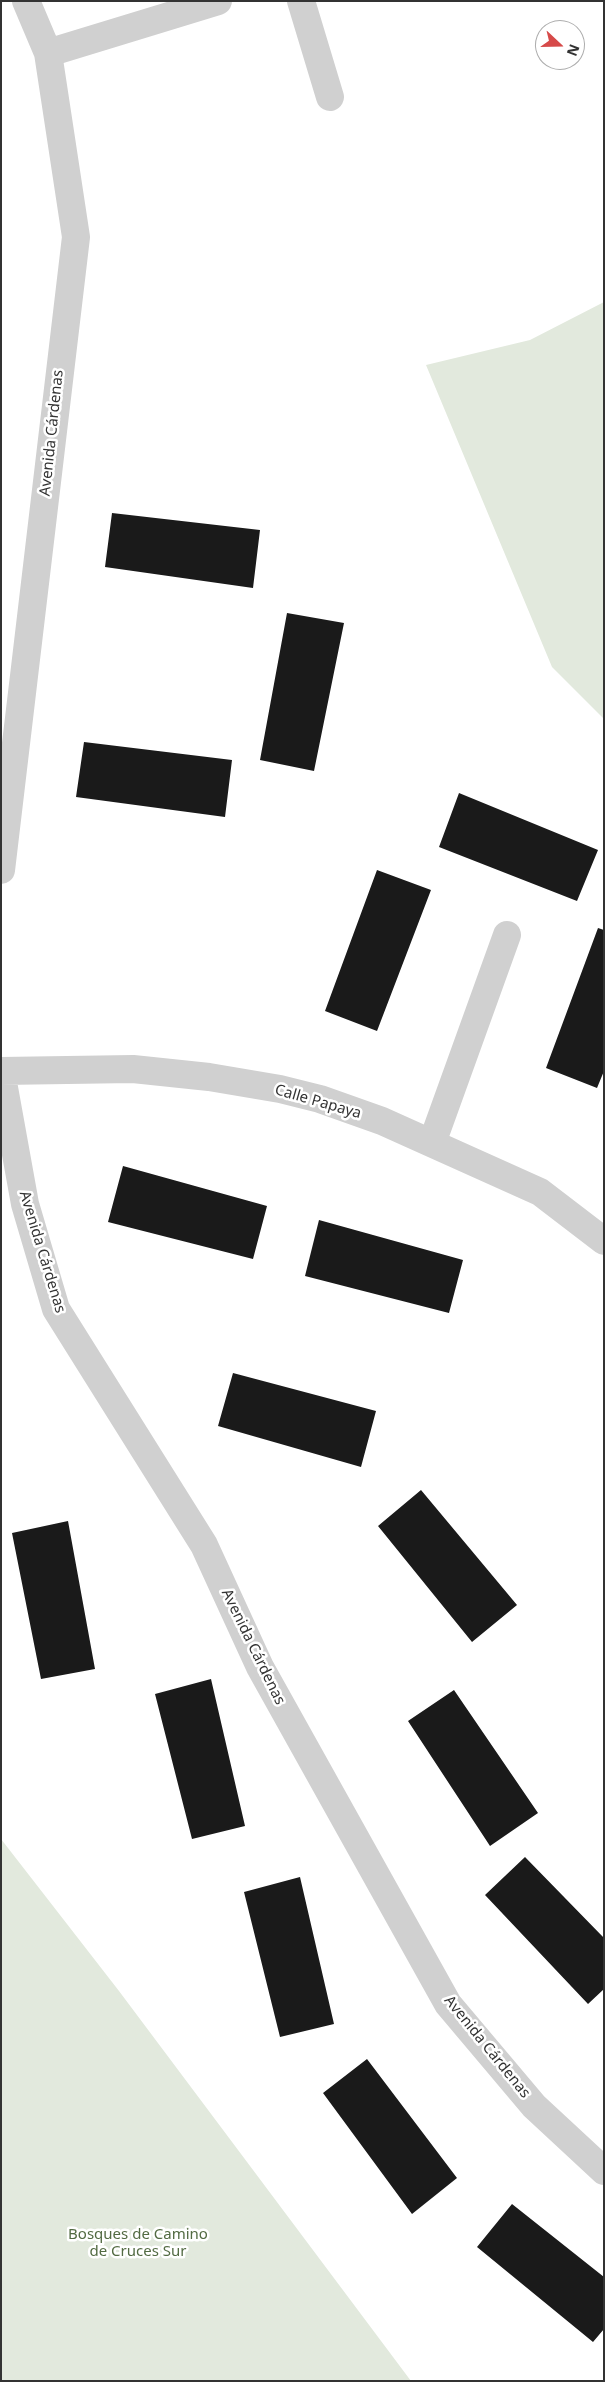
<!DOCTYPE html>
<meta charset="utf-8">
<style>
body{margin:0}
#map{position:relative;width:605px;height:2382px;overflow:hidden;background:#fff;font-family:"Noto Sans",sans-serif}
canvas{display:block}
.frame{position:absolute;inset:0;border:2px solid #333;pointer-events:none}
.north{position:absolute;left:535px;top:20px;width:50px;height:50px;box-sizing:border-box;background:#fff;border:1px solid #adadad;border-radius:50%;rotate:111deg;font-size:14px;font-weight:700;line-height:20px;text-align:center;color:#333}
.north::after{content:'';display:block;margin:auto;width:18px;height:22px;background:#d64a49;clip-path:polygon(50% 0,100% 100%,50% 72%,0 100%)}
</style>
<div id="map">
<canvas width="605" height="2382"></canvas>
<div class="frame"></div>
<div class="north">N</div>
</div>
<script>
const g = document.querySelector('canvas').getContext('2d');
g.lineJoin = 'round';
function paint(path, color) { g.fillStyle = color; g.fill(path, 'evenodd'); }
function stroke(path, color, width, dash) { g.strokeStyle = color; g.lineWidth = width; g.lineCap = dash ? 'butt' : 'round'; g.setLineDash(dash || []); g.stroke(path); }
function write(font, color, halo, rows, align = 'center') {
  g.font = font + ' "Noto Sans",sans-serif'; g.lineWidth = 5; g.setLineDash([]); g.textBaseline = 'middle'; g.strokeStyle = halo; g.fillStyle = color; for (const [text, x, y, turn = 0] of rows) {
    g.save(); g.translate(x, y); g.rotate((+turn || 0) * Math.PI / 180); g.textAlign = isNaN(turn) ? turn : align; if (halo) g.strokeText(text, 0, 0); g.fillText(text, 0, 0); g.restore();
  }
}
const green = new Path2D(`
 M604,302v417l-52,-52 -126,-302 104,-25z
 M1,1839l118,152 292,390h-410z`);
const building = new Path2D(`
 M112,513l148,17 -7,58 -148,-21z
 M287,613l57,10 -30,148 -54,-11z
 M84,742l148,18 -7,57 -149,-20z
 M459,793l139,57 -21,51 -138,-54z
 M377,870l54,20 -54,141 -52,-20z
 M598,928l6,2v141l-7,17 -51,-20z
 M123,1166l144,40 -14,53 -145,-37z
 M319,1220l144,40 -14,53 -144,-37z
 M233,1373l143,38 -15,56 -143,-41z
 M421,1490l96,115 -45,37 -94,-116z
 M68,1521l27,148 -54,10 -29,-146z
 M211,1679l34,147 -53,13 -37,-145z
 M454,1690l84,123 -48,33 -82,-125z
 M525,1857l79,81v51l-16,15 -103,-109z
 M300,1877l34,147 -54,13 -36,-145z
 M367,2059l90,119 -45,36 -89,-121z
 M512,2204l92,73v52l-11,13 -116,-95z`);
const minor = new Path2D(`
 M301,1l29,96
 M48,53l170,-52
 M1,870l75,-633 -28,-184 -22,-52
 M1,1071l24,133 31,105 148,236 56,122 188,337 86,102 70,65
 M1,1071l132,-2 76,8 71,12 40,10 62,22 158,71 64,49
 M432,1143l75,-208`);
const streetNames = [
 ["Avenida Cárdenas",52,433,-84],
 ["Calle Papaya",318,1102,16],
 ["Avenida Cárdenas",42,1252,73],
 ["Avenida Cárdenas",253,1647,64],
 ["Avenida Cárdenas",487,2047,51]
];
const parkNames = [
 ["Bosques de Camino",138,2235],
 ["de Cruces Sur",138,2252]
];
paint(green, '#e2e9dd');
paint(building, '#1a1a1a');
stroke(minor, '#d0d0d0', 28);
write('15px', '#333', '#fff', streetNames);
write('15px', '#536b43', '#fff', parkNames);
</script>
